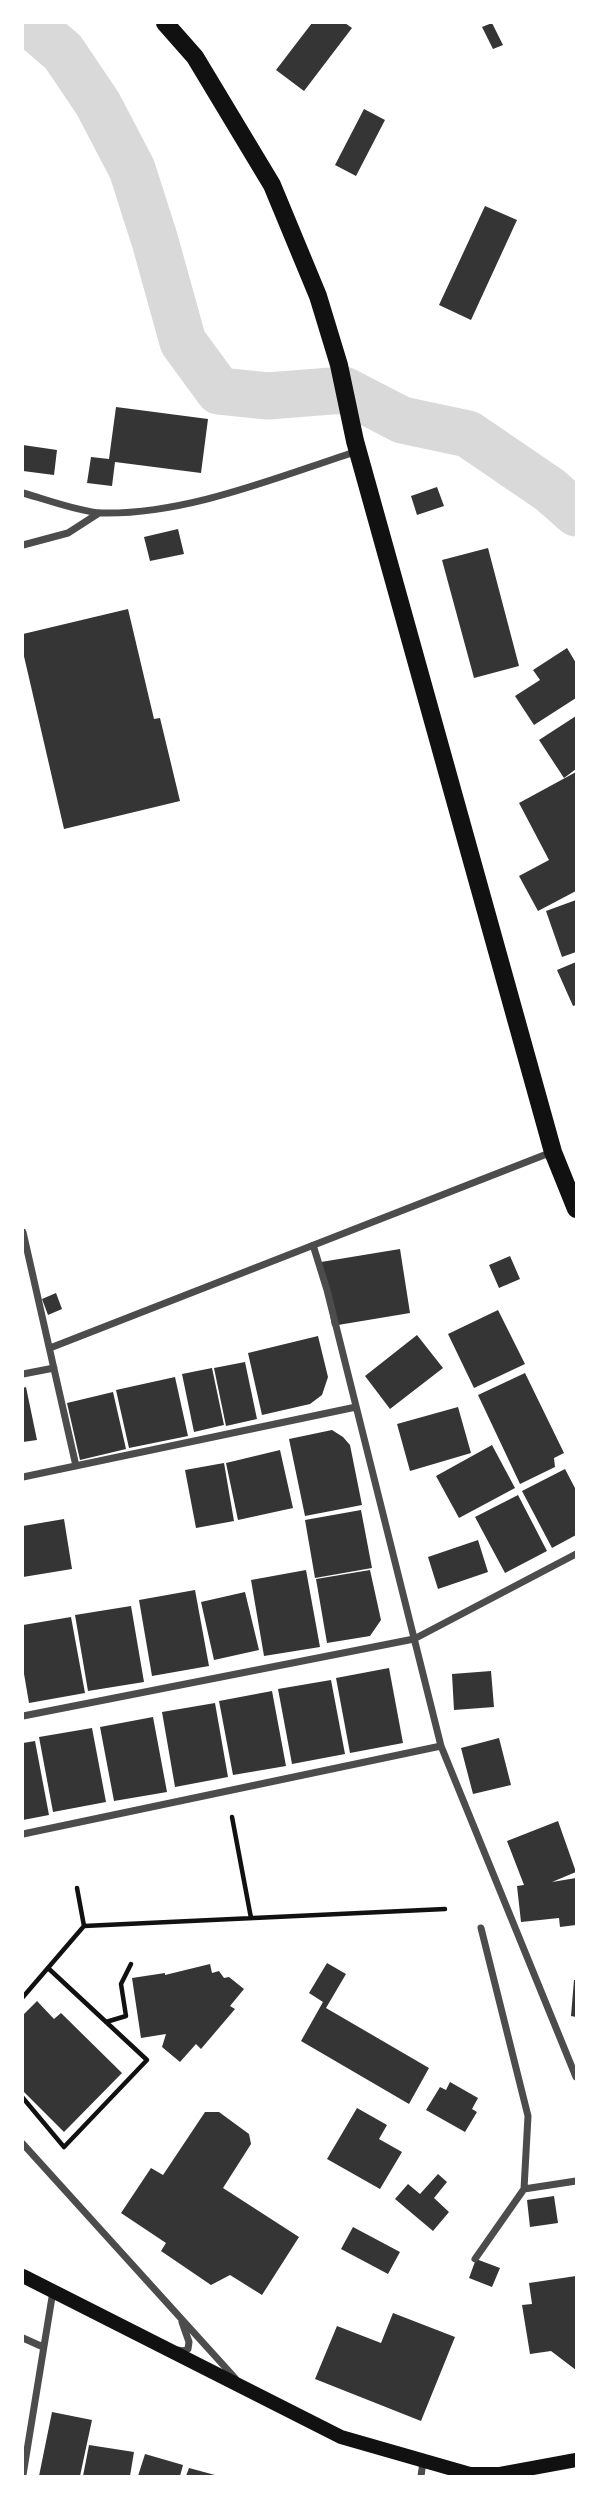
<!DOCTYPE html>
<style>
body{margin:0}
#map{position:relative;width:599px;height:2499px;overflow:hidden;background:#fff;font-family:"Space Grotesk",sans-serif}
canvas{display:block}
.frame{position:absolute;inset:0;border:24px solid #fff;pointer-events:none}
</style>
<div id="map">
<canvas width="599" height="2499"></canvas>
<div class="frame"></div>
</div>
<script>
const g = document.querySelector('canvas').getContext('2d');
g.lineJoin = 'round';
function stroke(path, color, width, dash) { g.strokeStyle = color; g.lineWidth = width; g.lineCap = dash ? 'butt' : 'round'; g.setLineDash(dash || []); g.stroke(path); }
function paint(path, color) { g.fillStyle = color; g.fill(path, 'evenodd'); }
const river = new Path2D(`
 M29,23l34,29 35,52 34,65 23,72 28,101 36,49 49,5 76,-6 58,30 66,14 82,56 26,23`);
const building = new Path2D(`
 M312,23h33l7,5 -48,63 -28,-21z
 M492,23l11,22 -10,4 -11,-22z
 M364,109l21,11 -29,56 -21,-11z
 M485,206l32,14 -46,100 -32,-15z
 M116,407l92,12 -7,54 -86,-11 -3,24 -25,-3 4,-26 18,2z
 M23,445l34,5 -3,25 -31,-4z
 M437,487l7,19 -27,9 -6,-19z
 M178,529l6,25 -34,7 -6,-24z
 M488,548l31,118 -45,12 -32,-118z
 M128,609l26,110 6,-1 20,83 -116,28 -41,-177v-18z
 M567,648l9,15v35l-42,27 -19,-29 25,-16 -7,-10z
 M576,716v53l-12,9 -25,-38z
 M576,772v119l-38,20 -19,-35 30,-16 -30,-57z
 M576,900v52l-14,5 -16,-46z
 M576,962v43l-3,1 -16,-36z
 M400,1249l10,64 -78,13 -11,-64z
 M510,1256l10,23 -21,9 -10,-23z
 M56,1293l6,16 -14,6 -6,-16z
 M498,1310l27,54 -51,24 -26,-54z
 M417,1335l26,33 -53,41 -25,-33z
 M318,1336l10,41 -6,18 -12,9 -48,11 -14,-62z
 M245,1362l12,57 -31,7 -12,-58z
 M212,1368l12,57 -30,7 -12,-58z
 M525,1373l39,80 -10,5 1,9 -35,17 -42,-89z
 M175,1377l13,59 -59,12 -13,-58z
 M26,1387l11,53 -14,2v-54z
 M113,1392l13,57 -46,11 -13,-57z
 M458,1407l13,46 -61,18 -13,-47z
 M332,1430l11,7 7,8 12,60 -57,11 -16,-77z
 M492,1445l23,43 -56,30 -23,-42z
 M280,1450l13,58 -55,12 -12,-57z
 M224,1463l10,58 -38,7 -11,-58z
 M565,1469l11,21v45l-24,13 -30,-57z
 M518,1495l29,56 -42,22 -30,-56z
 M361,1510l11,58 -57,10 -10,-58z
 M64,1519l8,50 -49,8v-51z
 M478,1540l10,32 -50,17 -10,-32z
 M306,1570l14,77 -56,9 -13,-76z
 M370,1570l11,50 -11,16 -43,7 -11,-64z
 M195,1590l14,76 -57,10 -13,-76z
 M245,1592l14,58 -45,10 -13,-58z
 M131,1606l13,76 -56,9 -13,-76z
 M71,1617l14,76 -56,10 -6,-35v-43z
 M389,1668l14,75 -53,10 -14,-75z
 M491,1671l3,36 -40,3 -2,-36z
 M331,1680l14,74 -53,10 -14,-75z
 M272,1691l14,75 -53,9 -14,-74z
 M215,1703l13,74 -53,10 -13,-75z
 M153,1717l14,75 -53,9 -14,-74z
 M92,1728l14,74 -53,10 -14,-75z
 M499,1738l12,47 -38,9 -12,-46z
 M35,1741l14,74 -26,5v-77z
 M558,1821l18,51 -24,10 24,-4v47l-16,2 -1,-9 -38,4 -4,-36 7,-1 -17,-44z
 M327,1963l19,11 -20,34 103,60 -20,36 -108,-63 22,-39 -14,-9z
 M210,1964l2,9 7,-2 5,7 5,-1 15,12 -14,17 5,3 -34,40 -5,-5 -16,18 -18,-15 4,-13 -25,4 -9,-60 33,-5v2z
 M574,1980h2v37l-5,-1z
 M37,2001l17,18 7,-6 61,60 -58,59 -41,-41v-76z
 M450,2082l28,16 -6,11 5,3 -12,20 -39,-22 14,-23 6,3z
 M357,2108l30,17 -8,14 23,13 -22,37 -53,-30z
 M205,2112h14l30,22 2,10 -28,44 76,49 -37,58 -32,-20 -19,10 -50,-34 5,-8 -45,-30 30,-45 12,7z
 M438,2174l9,8 -13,16 15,14 -16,19 -38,-32 13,-15 12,10z
 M554,2196l4,27 -28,4 -3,-27z
 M353,2227l47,25 -12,22 -47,-25z
 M476,2259l24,9 -8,19 -23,-9z
 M576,2276v94l-25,-19 -21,3 -8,-49 10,-1 -3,-21z
 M393,2313l62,24 -34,84 -106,-42 22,-53 44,17z
 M52,2412l40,8 -12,56h-41z
 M89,2445l45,7 -4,24h-47z
 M145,2454l38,11 -3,11h-42z
 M189,2468l26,7v1h-29z`);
const path = new Path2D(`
 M232,1817l19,101
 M77,1888l7,38
 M23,1997l61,-71 361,-17
 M106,2022l20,-6 -5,-32 10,-20
 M23,2098l41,49 83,-87 -99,-92`);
const minor = new Path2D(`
 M23,493c22,6 57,19 78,20 86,2 176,-36 257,-62
 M23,545l45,-12 31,-20
 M23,1232l53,234
 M50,1348l502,-196
 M23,1374l31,-6
 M23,1477l333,-70
 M23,1716l391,-77 162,-85
 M441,1746l135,331
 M23,1834l418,-88 -114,-456 -14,-45
 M481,1928l47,188 -4,73
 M23,2144l212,234
 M475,2259l49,-70 52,-8
 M23,2338l20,9
 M177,2350l7,1 4,-2 1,-7 -7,-20
 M23,2475l30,-184
 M421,2476l2,-14`);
const secondary = new Path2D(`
 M23,2276l318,161 129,37h30l76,-14`);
const primary = new Path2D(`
 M165,23l30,34 77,128 46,111 21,69 16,76 198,711 23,57`);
stroke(river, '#d9d9d9', 47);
paint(building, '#353535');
stroke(path, '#111', 4.5);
stroke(minor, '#4c4c4c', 7);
stroke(secondary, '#111', 14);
stroke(primary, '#111', 18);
</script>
